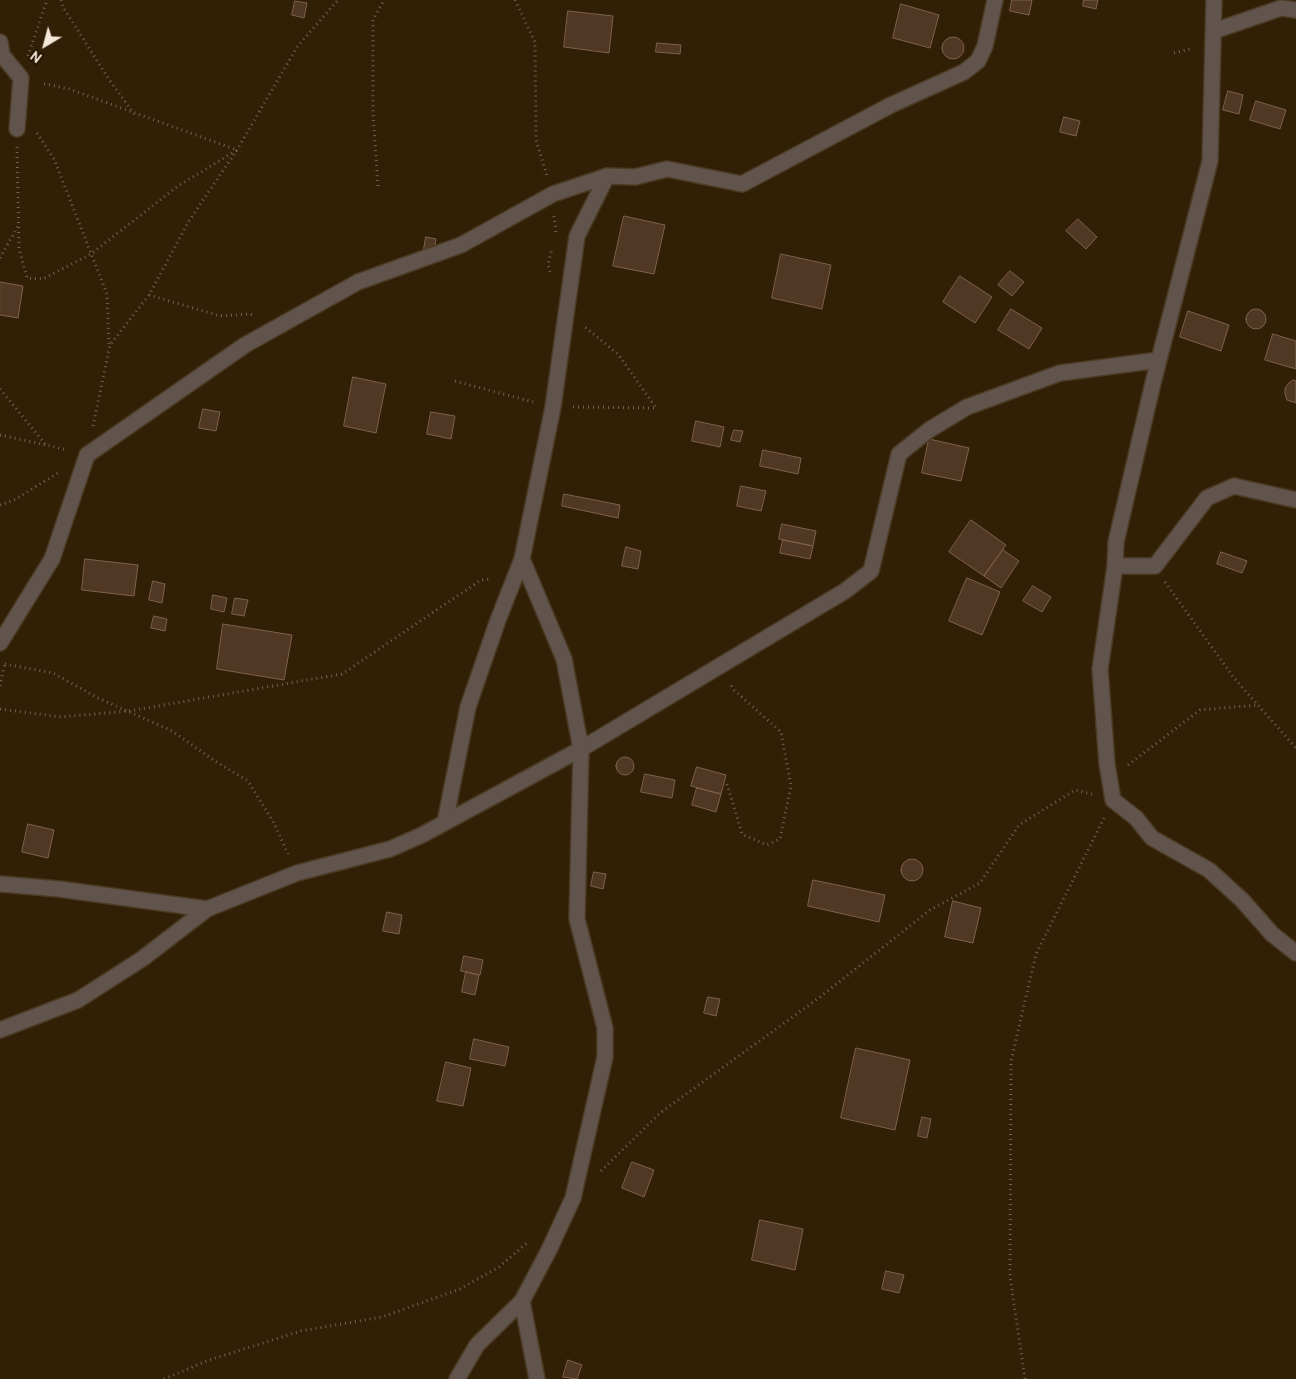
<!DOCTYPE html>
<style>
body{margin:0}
#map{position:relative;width:1296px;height:1379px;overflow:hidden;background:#311f06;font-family:Cabin,sans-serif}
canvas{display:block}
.north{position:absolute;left:20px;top:20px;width:50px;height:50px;-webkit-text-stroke:4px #271600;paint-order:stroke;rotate:217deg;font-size:14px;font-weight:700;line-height:20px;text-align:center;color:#f4e8da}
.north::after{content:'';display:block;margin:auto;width:18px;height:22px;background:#f4e8da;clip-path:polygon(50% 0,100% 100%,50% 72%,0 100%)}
</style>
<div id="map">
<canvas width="1296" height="1379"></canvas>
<div class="north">N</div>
</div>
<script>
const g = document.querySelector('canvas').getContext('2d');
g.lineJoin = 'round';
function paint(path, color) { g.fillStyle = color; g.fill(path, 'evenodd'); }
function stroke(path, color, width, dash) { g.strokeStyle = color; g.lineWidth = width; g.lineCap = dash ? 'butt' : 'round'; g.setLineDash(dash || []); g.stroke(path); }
const building = new Path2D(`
 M1012,0h20l-3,15 -19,-4z
 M1084,0h14l-2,9 -13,-3z
 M295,1l12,2 -3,15 -12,-3z
 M901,4l38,11 -9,33 -37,-10z
 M568,11l45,5 -4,37 -45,-6z
 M942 48a11 11 0 1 1 22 0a11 11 0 1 1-22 0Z
 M657,43l24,2 -1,9 -24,-2z
 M1228,91l15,4 -4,19 -16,-4z
 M1256,101l30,9 -6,19 -30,-9z
 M1064,117l16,4 -4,15 -16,-4z
 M624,216l41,9 -11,49 -41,-8z
 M1078,219l19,18 -11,12 -20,-18z
 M426,237l10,2 -2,12 -10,-2z
 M781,254l50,11 -9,44 -50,-11z
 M1010,271l14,11 -12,14 -14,-11z
 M960,276l32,21 -17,26 -32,-21z
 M0,282l23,4 -5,32 -18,-3z
 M1246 319a10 10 0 1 1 20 0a10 10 0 1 1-20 0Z
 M1011,309l31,19 -13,21 -31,-19z
 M1188,311l41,14 -8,26 -41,-14z
 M1273,334l23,7v28l-31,-9z
 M353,377l33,7 -10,49 -32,-7z
 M1294,380l2,1v22l-9,-3 -2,-6v-6l4,-5z
 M203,409l17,3 -4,19 -17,-3z
 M431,412l24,4 -4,23 -24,-5z
 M696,421l28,6 -4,20 -28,-6z
 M734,430l9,1 -3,11 -9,-2z
 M929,439l40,9 -8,33 -39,-8z
 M763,450l38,8 -3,16 -38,-8z
 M741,486l25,5 -5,20 -24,-5z
 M564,494l56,11 -2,13 -56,-12z
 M971,520l35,25 -22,31 -35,-24z
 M782,524l34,7 -3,15 -34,-7z
 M783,540l30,6 -3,13 -30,-6z
 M626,547l15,4 -3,18 -16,-3z
 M1003,550l16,11 -18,27 -17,-12z
 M1221,552l26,9 -5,12 -25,-9z
 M85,559l53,6 -4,31 -52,-6z
 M967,578l33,14 -18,43 -33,-14z
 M153,581l12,3 -3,19 -13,-3z
 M1033,586l18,11 -9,15 -19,-11z
 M213,595l14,3 -3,14 -13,-3z
 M235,598l13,2 -4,16 -12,-2z
 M154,616l13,3 -2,12 -14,-3z
 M223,624l69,11 -8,45 -67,-11z
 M616 766a9 9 0 1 1 18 0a9 9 0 1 1-18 0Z
 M697,767l29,8 -5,19 -30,-8z
 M645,774l30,6 -3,18 -31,-6z
 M697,788l24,6 -5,18 -24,-7z
 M28,824l26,6 -6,28 -26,-6z
 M901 870a11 11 0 1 1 22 0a11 11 0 1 1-22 0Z
 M594,872l12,2 -3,15 -12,-3z
 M813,880l72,15 -6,27 -71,-16z
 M953,901l28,7 -8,35 -28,-6z
 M387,912l15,3 -3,19 -16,-3z
 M464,956l19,4 -3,15 -19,-4z
 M466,972l13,3 -4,20 -13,-3z
 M708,997l12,2 -4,17 -12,-3z
 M474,1039l35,8 -4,19 -35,-7z
 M856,1048l54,12 -15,70 -54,-12z
 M446,1062l25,6 -8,38 -26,-5z
 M922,1117l9,2 -4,19 -9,-2z
 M632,1162l22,8 -10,27 -22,-9z
 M760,1220l43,9 -8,41 -43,-10z
 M886,1271l18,4 -5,18 -17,-4z
 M568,1360l14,5 -5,14 -14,-2z`);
const path = new Path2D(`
 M61,0l2,7 45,71 26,36
 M515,0l20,42 1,98 11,36
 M1174,53l19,-5
 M28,56l19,-56
 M37,133l17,26 53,135 2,50
 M17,147l2,102 8,29 16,1 48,-25 87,-68 59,-36 -168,-61 -28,-6
 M378,186l-5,-73v-93l11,-20
 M554,216l2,17
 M0,258l18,-32
 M550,272l-2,-7 4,-17
 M149,295l71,21 30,-2 5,2
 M455,381l78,21
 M0,389l46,56 21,5
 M573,407l83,1 -38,-54 -33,-27
 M93,426l17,-81 39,-50 40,-74 48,-71 60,-103 41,-47
 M0,435l46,10
 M0,505l14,-5 44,-27
 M1165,582l69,96 62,70
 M5,664l48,9 45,25 74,33 43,30 33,20 26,42 14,31
 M0,686l5,-24
 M0,709l61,8 68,-6 213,-37 139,-94 10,-1
 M1128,765l72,-55 58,-5
 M727,784l15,50 25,11 13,-6 11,-53 -10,-54 -47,-42 -4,-7
 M601,1171l59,-58 160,-116 110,-87 50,-27 39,-58 56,-35 17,4
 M164,1379l45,-19 92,-29 81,-14 78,-28 39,-22 29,-25
 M1025,1379l-15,-103 1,-215 25,-107 68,-136`);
const minor = new Path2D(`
 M1214,0l-4,161 -57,222 -37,159 -1,24 -15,103 7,95 6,36 23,18 16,20 57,32 33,30 30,34 24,19
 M1214,31l67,-23 15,2
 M0,42l2,13 19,23 -4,51
 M1115,566h40l52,-68 27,-12 62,14
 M0,643l52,-84 35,-104 158,-110 113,-63 103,-37 92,-51 54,-18
 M445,822l23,-115 30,-87 24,-61
 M0,884l59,5 148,20
 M0,1030l78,-30 64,-41 65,-50 90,-36 93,-24 32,-14 159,-86 264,-158 26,-20 28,-117 30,-24 38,-23 93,-34 99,-13
 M522,1301l15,78
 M457,1379l20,-34 45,-44 27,-51 24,-52 32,-141v-29l-28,-109 4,-170 -17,-90 -42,-100 31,-152 24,-171 30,-60 28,1 32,-8 75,15 149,-79 73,-33 14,-11 7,-15 10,-46`);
paint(building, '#503824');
stroke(building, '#7d624d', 1);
stroke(minor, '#4c3b24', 18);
stroke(path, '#73634e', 3, [1, 4]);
stroke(minor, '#60544c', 15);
</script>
